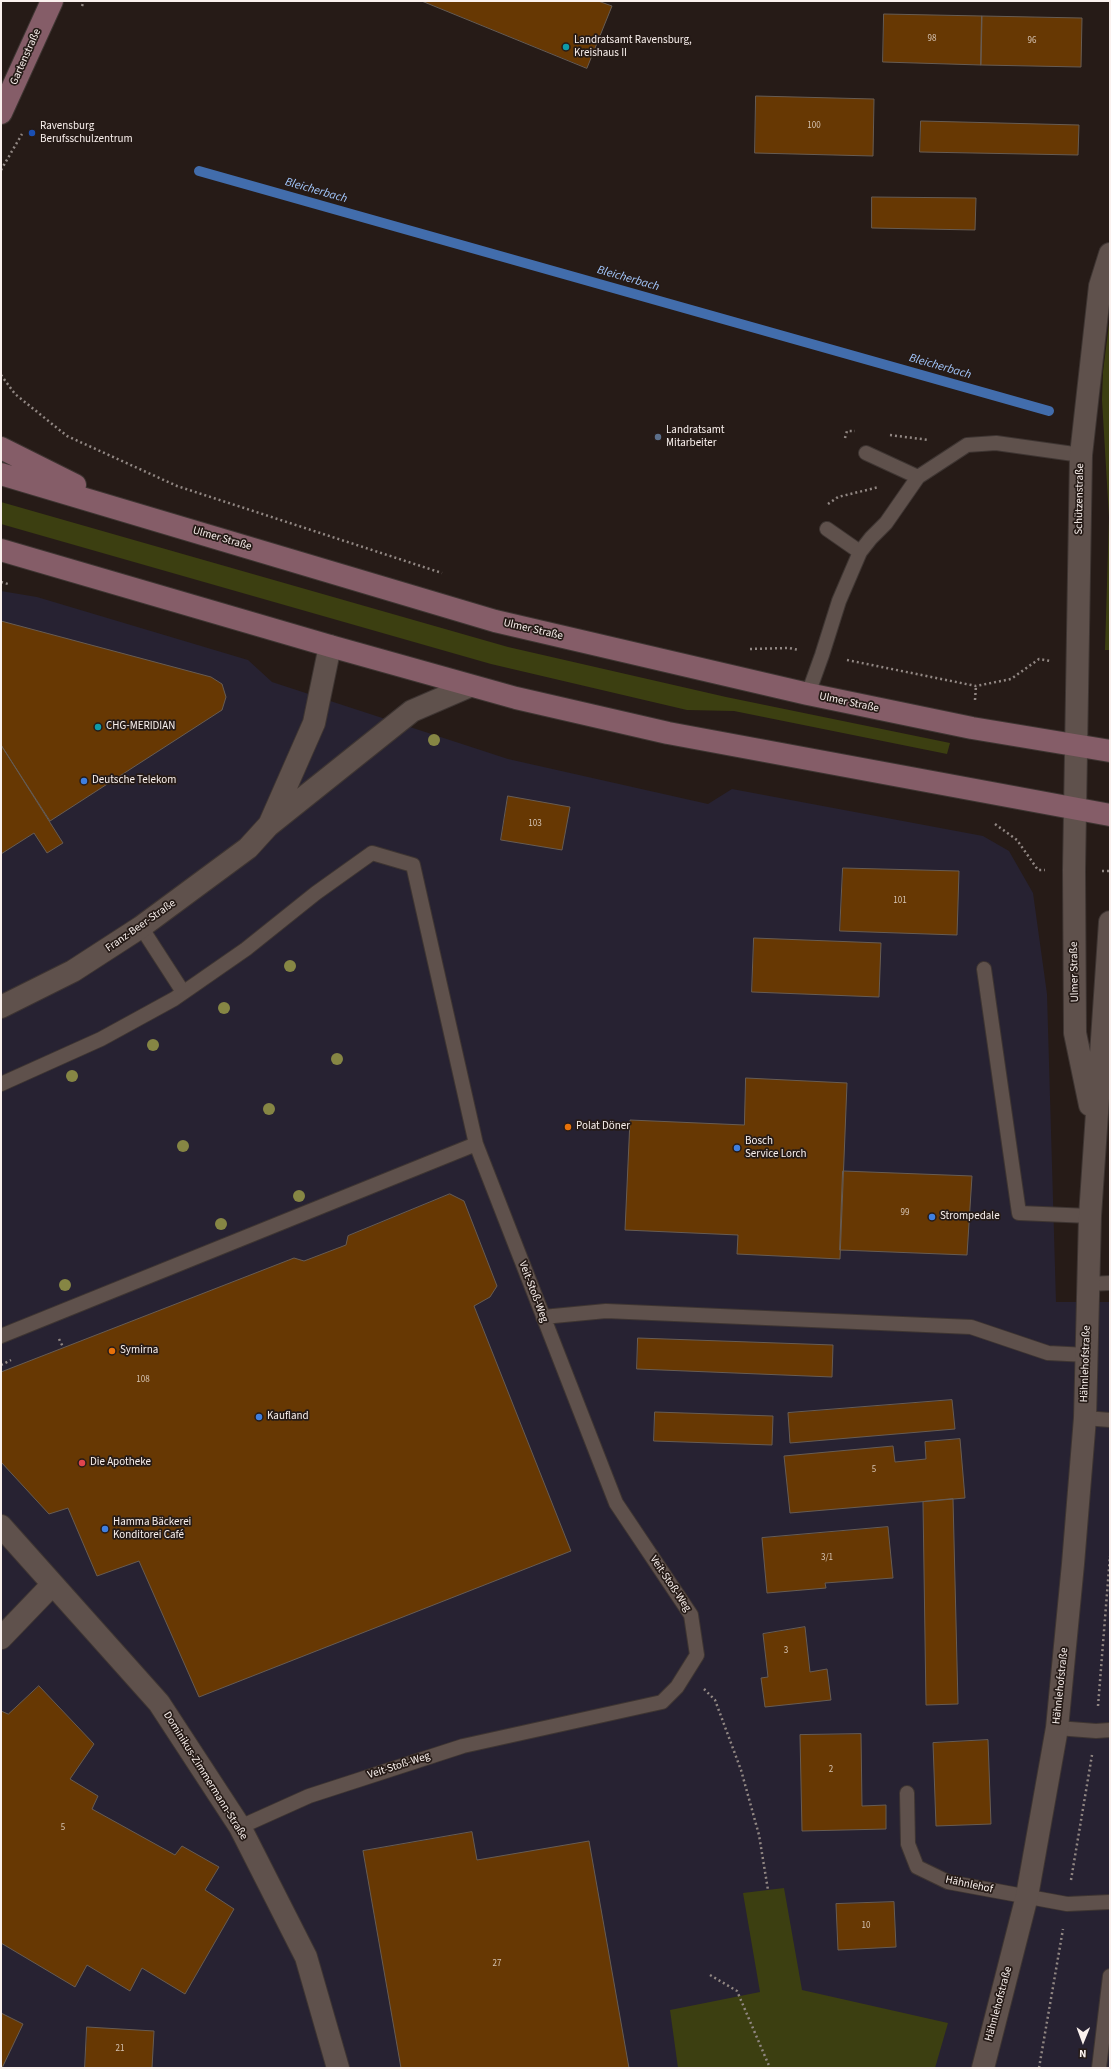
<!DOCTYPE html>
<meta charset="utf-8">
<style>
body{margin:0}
#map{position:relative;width:1111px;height:2069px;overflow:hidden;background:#261b17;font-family:"Source Sans 3",sans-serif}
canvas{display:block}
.frame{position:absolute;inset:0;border:2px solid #faf1ee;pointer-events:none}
.north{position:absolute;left:1063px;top:2021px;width:40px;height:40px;-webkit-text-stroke:3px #261b17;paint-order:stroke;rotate:181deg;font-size:11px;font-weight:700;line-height:16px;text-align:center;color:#faf1ee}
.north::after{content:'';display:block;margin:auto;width:14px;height:18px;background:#faf1ee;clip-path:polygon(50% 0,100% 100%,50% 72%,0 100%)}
</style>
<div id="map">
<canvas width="1111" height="2069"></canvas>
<div class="frame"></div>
<div class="north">N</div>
</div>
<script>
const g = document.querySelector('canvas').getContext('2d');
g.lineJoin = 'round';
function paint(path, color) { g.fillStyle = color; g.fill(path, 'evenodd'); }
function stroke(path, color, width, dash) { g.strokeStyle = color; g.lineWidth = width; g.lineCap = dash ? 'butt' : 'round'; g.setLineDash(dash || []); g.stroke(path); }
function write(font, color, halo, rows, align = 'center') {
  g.font = font + ' "Source Sans 3",sans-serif'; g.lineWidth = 3.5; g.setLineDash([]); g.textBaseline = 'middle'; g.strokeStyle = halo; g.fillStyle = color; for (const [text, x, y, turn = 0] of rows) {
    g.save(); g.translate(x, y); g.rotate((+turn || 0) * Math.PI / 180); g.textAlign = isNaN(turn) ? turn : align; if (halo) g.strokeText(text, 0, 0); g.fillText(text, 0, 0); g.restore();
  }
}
const industrial = new Path2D(`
 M1,591l36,6 211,63 24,22 236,77 200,45 24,-15 251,47 26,15 24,42 14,101 9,308h54v766h-1109z`);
const green = new Path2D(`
 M1110,316v334h-5l4,-133 -7,-117 1,-28z
 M1,502l507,145 218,50 224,46 -3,11 -213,-43 -47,-1 -196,-46 -490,-140z
 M784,1888l18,102 146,33 -13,45h-257l-8,-58 90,-18 -17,-99z`);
const stream = new Path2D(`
 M199,171l850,240`);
const building = new Path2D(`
 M422,1h176l14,5 -25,62z
 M884,14l98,2 -1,49 -98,-3z
 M982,16l100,2 -1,49 -100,-2z
 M756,96l118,3 -1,57 -118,-3z
 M921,121l158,4 -1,30 -158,-3z
 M872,197l104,1 -1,32 -103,-2z
 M1,621l210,56 11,7 4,13 -4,13 -172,111 -49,-76z
 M1,745l62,98 -16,10 -13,-20 -33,21z
 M508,796l62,11 -8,43 -61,-10z
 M843,868l116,3 -2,64 -117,-4z
 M754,938l127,5 -2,54 -127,-5z
 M746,1078l101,5 -7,176 -103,-5 1,-19 -113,-5 5,-110 114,5z
 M843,1171l129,5 -5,79 -127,-5z
 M450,1194l14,7 33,85 -7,11 -16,9 97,245 -372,146 -60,-136 -42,15 -29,-68 -19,6 -48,-52v-90l293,-114 10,3 42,-16 2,-9z
 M638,1338l195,7 -1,32 -195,-8z
 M952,1400l3,29 -165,14 -2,-30z
 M655,1412l118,4 -1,29 -118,-4z
 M960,1439l5,59 -175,15 -6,-57 109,-10 2,16 31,-3 -1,-17z
 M953,1499l5,205 -32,1 -3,-203z
 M888,1527l5,51 -68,5 1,5 -59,5 -5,-55z
 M805,1627l5,45 17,-3 4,31 -66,7 -4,-29 7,-1 -5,-43z
 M39,1686l55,58 -24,35 28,17 -6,13 83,46 7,-9 37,21 -14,23 29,19 -49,85 -43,-26 -12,23 -43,-26 -12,22 -74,-44v-232l7,3z
 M861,1734l1,72 24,-1v24l-84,2 -2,-96z
 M988,1740l3,84 -55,2 -3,-83z
 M472,1832l5,28 112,-19 40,227h-228l-38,-217z
 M894,1902l2,45 -58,3 -2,-46z
 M1,2013l22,11 -21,44h-1z
 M87,2027l67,4 -2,37h-67z`);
const path = new Path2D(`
 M82,6l2,-5
 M1,170l21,-36
 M1,375l14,19 52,42 110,50 265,87
 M890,435l39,5
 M845,438l2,-7h8
 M828,504l10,-7 41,-10
 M1,582l7,2
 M750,649l39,-1 10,2
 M847,660l129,26 35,-7 28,-20 11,2
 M975,700l1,-14
 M995,824l22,16 21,30h7
 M1102,871h8
 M59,1339l4,8
 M1,1365l10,-5
 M704,1689l11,11 26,70 18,65 9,55
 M1098,1706l12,-150
 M1071,1880l21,-125
 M710,1975l27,16 33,77
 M1039,2068l24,-139`);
const lane = new Path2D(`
 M866,453l52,24
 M827,529l33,23
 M808,694l14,-39 17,-54 21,-49 11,-14 15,-15 32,-46 49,-32 29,-2 85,12
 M141,927l42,65
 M984,969l35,244 71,3
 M1,1084l100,-45 73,-40 72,-50 70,-56 56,-40 41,12 63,279 -475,192
 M1089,1284l21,-1
 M543,1317l63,-6 365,16 77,26 39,2
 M1085,1418l25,2
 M1057,1728l39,3 14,-1
 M907,1793l1,51 9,23 31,15 119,22 43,-2
 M240,1827l69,-31 154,-50 199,-44 15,-15 20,-32 -6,-40 -75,-112 -140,-359
 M1099,2068l11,-92`);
const street = new Path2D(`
 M270,823l44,-100 16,-77
 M1,1007l72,-36 68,-44 107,-79 20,-22 144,-115 58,-25
 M1090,1105l-15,-72 -1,-163 7,-415 19,-169 10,-32
 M1,1526l158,177 81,124 66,130 32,111
 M1,1638l51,-53
 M983,2068l44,-172 30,-168 16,-164 12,-146 5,-202 20,-294`);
const secondary = new Path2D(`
 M1,113l51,-112
 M1,448l74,37
 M1,474l494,147 313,73 164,34 138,23
 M1,550l329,96 186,52 152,35 442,82`);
const trees = [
 [434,740],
 [290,966],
 [224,1008],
 [153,1045],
 [337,1059],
 [72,1076],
 [269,1109],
 [183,1146],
 [299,1196],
 [221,1224],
 [65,1285]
];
const markers = [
 [566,47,4,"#0f9aa8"],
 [32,133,4,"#1a4fb4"],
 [658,437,4,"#5c6f8a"],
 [98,727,4,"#0f9aa8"],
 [84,781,4,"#3f7fe0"],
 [568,1127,4,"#e8710a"],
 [737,1148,4,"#3f7fe0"],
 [932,1217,4,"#3f7fe0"],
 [112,1351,4,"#e8710a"],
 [259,1417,4,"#3f7fe0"],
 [82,1463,4,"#e0444e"],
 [105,1529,4,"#3f7fe0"]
];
const numberNames = [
 ["98",932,39],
 ["96",1032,41],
 ["100",814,126],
 ["103",535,824],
 ["101",900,901],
 ["99",905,1213],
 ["108",143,1380],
 ["5",874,1470],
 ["3/1",827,1558],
 ["3",786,1651],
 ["2",831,1770],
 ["5",63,1828],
 ["10",866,1926],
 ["27",497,1964],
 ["21",120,2049]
];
const poiNames = [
 ["Landratsamt Ravensburg,",574,41],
 ["Kreishaus II",574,54],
 ["Ravensburg",40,127],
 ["Berufsschulzentrum",40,140],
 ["Landratsamt",666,431],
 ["Mitarbeiter",666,444],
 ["CHG-MERIDIAN",106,727],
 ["Deutsche Telekom",92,781],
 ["Polat Döner",576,1127],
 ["Bosch",745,1142],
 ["Service Lorch",745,1155],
 ["Strompedale",940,1217],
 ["Symirna",120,1351],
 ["Kaufland",267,1417],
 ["Die Apotheke",90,1463],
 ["Hamma Bäckerei",113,1523],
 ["Konditorei Café",113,1536]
];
const streetNames = [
 ["Gartenstraße",26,57,-66],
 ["Schützenstraße",1080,499,-89],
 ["Ulmer Straße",222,539,16],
 ["Ulmer Straße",533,630,13],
 ["Ulmer Straße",849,703,12],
 ["Franz-Beer-Straße",141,926,-35],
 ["Ulmer Straße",1075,972,-91],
 ["Veit-Stoß-Weg",533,1292,69],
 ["Hähnlehofstraße",1086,1364,-88],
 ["Veit-Stoß-Weg",670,1584,56],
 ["Hähnlehofstraße",1061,1686,-84],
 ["Veit-Stoß-Weg",399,1766,-18],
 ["Dominikus-Zimmermann-Straße",205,1776,58],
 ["Hähnlehof",969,1885,12],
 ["Hähnlehofstraße",999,2004,-75]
];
const waterNames = [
 ["Bleicherbach",316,191,16],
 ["Bleicherbach",628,279,16],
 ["Bleicherbach",940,367,16]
];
paint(industrial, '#272232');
paint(green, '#3c3f11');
stroke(stream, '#426dac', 10);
paint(building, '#673803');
stroke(building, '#675c53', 1);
stroke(lane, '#3e3532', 16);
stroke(street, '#3e3532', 24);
stroke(secondary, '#3e3532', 24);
stroke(path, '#918783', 2.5, [2, 3]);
stroke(lane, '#5f514c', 14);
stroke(street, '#5f514c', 22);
stroke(secondary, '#855d68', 22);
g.fillStyle = '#868644';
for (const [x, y] of trees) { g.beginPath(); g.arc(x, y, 6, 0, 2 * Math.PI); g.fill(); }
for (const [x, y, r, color] of markers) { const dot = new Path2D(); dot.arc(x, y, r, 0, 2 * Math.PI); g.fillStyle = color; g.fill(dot); stroke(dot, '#261b17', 1.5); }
write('9px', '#d5c3b3', null, numberNames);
write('11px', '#faf1ee', '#261b17', poiNames, 'left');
write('11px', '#faf1ee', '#261b17', streetNames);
write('italic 12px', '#a2c6fb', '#261b17', waterNames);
</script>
